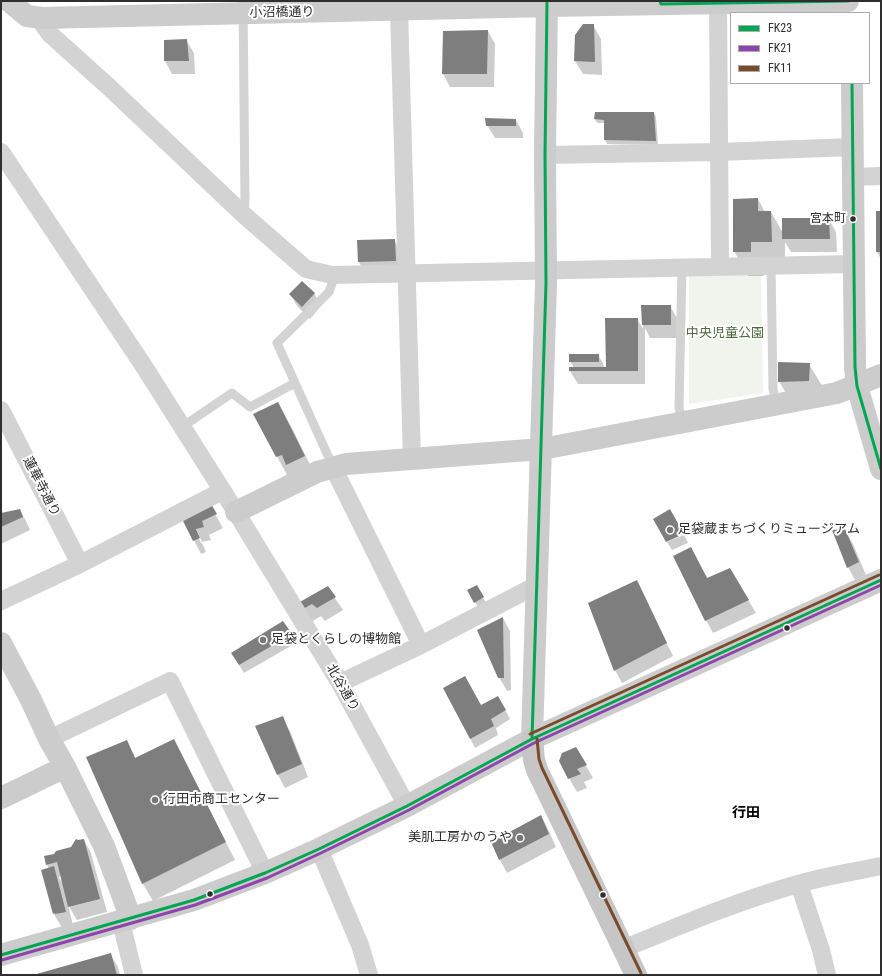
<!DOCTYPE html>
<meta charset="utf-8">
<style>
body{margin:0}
#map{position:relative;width:882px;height:976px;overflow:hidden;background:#fff;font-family:"Roboto Condensed",sans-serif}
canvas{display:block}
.frame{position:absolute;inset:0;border:2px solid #2e2e2e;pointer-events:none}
.legend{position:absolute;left:730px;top:12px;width:140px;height:72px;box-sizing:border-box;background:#fff;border:1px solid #ababab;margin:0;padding:5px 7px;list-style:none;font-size:12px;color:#2e2e2e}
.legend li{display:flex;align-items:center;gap:8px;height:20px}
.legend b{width:20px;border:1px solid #ababab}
</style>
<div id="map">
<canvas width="882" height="976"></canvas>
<div class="frame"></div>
<ul class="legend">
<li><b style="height:5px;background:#00a651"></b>FK23</li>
<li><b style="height:5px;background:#8e44ad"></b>FK21</li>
<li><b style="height:5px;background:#7a4b2a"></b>FK11</li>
</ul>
</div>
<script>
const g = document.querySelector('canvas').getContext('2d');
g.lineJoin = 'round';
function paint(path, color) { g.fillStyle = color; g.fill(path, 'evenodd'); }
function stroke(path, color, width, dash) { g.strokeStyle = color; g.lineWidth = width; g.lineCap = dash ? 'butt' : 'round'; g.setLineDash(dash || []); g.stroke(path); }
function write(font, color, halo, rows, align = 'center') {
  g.font = font + ' "Roboto Condensed","Noto Sans JP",sans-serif'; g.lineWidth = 4; g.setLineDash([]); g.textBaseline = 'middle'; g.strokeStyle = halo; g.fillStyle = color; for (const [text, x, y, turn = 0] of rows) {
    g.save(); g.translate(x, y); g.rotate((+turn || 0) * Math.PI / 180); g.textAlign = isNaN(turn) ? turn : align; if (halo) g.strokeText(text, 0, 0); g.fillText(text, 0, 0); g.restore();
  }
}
const green = new Path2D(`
 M761,273l2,120 -74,11v-129z`);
const shadow = new Path2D(`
 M593,25l8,14 1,36 -19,-1 -8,-13z
 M488,31l7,13 -1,43h-44l-7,-13z
 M186,40l8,13 1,21h-23l-7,-13v-20z
 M596,113h58l2,4 2,28 -51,-1 -2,-4v-17h-8l-2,-4z
 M516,120l7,13v5h-28l-8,-13z
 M758,199l7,13h6l12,21 46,-14 7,13 1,20h-46l-6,-10v25h-20l-1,9h-16l-14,-25z
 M881,212v47l-4,-7z
 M394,240l8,13v21l-36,1 -7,-13z
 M314,293l7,13 -11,13 -12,-12 -8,-13z
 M642,306h28l8,14v18h-28l-5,-10v56h-67l-8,-13 4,-3 -4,-7 28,-6 5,8 1,5h3l30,-49 6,10z
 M809,364l15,25 -31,17 -14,-25z
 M278,403l14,25 26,53 -27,1 -37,-67z
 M210,505l13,23 -14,7 2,5 -9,2 -6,-14h-2l7,15h1l4,9 -5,2 -18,-35z
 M20,510l7,13 3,7 -29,14v-30z
 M845,530l8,14 13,31 -11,5 -7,-13z
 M684,535l4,8 -16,7 -5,-8z
 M698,561l10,18 22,-9 26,43 -43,20 -7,-13z
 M637,582l36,74 -51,27 -7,-13z
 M476,586l15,25 -8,4 -15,-24z
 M328,588l15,22 -18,11 -4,-5 -10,6 -11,-19z
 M503,618l7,13 1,59 -4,1 -8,-14 -21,-46z
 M283,622l13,21 -52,30 -12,-20z
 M445,688l36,18 17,-9 12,22 -14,9 2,7 -23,13z
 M282,718l8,13 18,46 -23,11 -7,-13 -22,-48z
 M126,741l10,18 38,-18 61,119 -82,41 -10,-17 -56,-126z
 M576,748l17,30 -9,4 3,6 -10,4 -8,-14z
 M541,816l7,13 8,18 -49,26 -7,-13 -8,-18z
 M84,840l7,13 16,59 -30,8 -9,-15 5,20 -9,2 -1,-1h-2l-8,-13 -4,-44 -2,-4 8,-10 17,-7zM61,876l1,7 -3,-6z
 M110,954l8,13 2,8h-85z`);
const building = new Path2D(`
 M583,24h11l1,38 -21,-1 1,-26z
 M488,30l-1,44h-45l1,-43z
 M187,39l2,22h-25v-21z
 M595,112h59l2,29 -52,-1v-20l-10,-1z
 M485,118l31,1v7h-30z
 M758,198v13h13l1,31h-21v10h-18v-53z
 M876,211h5v41h-5z
 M782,218h47l1,21h-48z
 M395,239l1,22 -38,1 -1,-22z
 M302,281l13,12 -13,14 -13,-13z
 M641,305h30v20h-29z
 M605,318h33v53h-69v-4h37z
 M569,354h30v8h-30z
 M778,362l32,1 -1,18 -31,1z
 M278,402l27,54 -19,9 -4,-10 -6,2 -23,-43z
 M211,504l6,10 -15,7 2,6 -8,2 4,9 -7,3 -11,-22z
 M20,509l3,8 -22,10v-14z
 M670,509l14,25 -18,8 -13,-23z
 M845,529l14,33 -12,6 -15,-38z
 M691,547l16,31 23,-10 19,32 -44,21 -32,-65z
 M637,580l30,63 -53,28 -26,-68z
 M477,585l7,12 -10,6 -7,-13z
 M328,586l8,11 -19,11 -5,-4 -9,5 -5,-6z
 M503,617l1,61h-6l-21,-48z
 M283,621l9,13 -53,31 -8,-12z
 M465,676l16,29 17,-9 8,14 -15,9 3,7 -24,13 -27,-51z
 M283,716l19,48 -25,11 -22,-49z
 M174,739l52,103 -84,42 -56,-127 41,-17 8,18z
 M576,747l11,18 -10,4 4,5 -13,5 -9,-18 3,-8z
 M541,815l8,19 -50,26 -8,-18z
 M76,839l2,1 6,-1 16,60 -32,8 -11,-45 -11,3 -2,-9 10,-2 2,-3 15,-4z
 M54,866l12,46 -11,2v-1l-2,1 -12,-44z
 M111,953l6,22h-84z`);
const lane = new Path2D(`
 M243,1l2,200 -1,14
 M771,266l2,123 3,16
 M682,267l-3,141 3,14
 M332,275v9l-3,8 -52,51 56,124
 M182,427l50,-34 18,14 45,-24`);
const street = new Path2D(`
 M718,3l2,263
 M399,10l13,449
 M42,18l2,8 6,8 60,54 134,127 62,54 26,6 522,-11
 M1,152l144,216 91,144 104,171 67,123
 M545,155l173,-3 135,-5
 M853,177l28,-1
 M1,410l79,154
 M333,467l88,178
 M1,601l79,-37 142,-73
 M340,683l81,-38 116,-60
 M49,739l121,-58 95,192
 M319,849l41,96 9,30
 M799,884l22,66 6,25
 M121,922l13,53
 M623,949c58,-24 115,-48 175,-65 27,-8 55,-12 83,-18`);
const secondary = new Path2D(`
 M9,1l18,15 15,2 505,-12 301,-5
 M852,83l3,284 2,19 24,83
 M236,512l81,-40 29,-8 196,-15 295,-56 44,-18
 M1,643l30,57 18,39 16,28 39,79 27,73
 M532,739l14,-456 -1,-128 2,-154
 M1,798l64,-31
 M1,955l193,-55 71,-27 54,-24 88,-43 125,-67 349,-159`);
const primary = new Path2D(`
 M532,739l2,21 3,10 99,205`);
const bus1 = new Path2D(`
 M660,1l1,3 187,-3
 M852,83l3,284 2,19 24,83
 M532,739l14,-456 -1,-128 2,-154
 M1,955l193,-55 71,-27 54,-24 88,-43 125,-67 349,-159`);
const bus2 = new Path2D(`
 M2,960l193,-55 72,-27 54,-25 88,-43 125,-67 347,-158`);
const bus3 = new Path2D(`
 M530,734l349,-159
 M537,739l2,20 3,9 99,205`);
const markers = [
 [853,219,3.5,"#2e2e2e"],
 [670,530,4,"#777"],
 [787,628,3.5,"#2e2e2e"],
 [263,640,4,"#777"],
 [155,800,4,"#777"],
 [520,838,4,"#777"],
 [210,894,3.5,"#2e2e2e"],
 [603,895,3.5,"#2e2e2e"]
];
const busNames = [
 ["宮本町",846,219]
];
const streetNames = [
 ["小沼橋通り",282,13,-1],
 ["蓮華寺通り",41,487,63],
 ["北谷通り",342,688,60]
];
const parkNames = [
 ["中央児童公園",725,334]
];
const poiNames = [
 ["足袋蔵まちづくりミュージアム",678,530],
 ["足袋とくらしの博物館",271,640],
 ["行田市商工センター",163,800],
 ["美肌工房かのうや",512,838,"right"]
];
const neighbourhoodNames = [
 ["行田",746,813]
];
paint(green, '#f0f4ec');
paint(shadow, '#0003');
paint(building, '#7e7e7e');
stroke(lane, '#d3d3d3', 9);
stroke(street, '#d3d3d3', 18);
stroke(secondary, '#ccc', 22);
stroke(primary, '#c6c6c6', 22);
stroke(bus1, '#00a651', 3);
stroke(bus2, '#8e44ad', 3);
stroke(bus3, '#7a4b2a', 3);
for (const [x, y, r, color] of markers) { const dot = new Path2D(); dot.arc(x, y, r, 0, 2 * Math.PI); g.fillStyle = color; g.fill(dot); stroke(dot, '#fff', 1.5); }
write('12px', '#2e2e2e', '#fff', busNames, 'right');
write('13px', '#2e2e2e', '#fff', streetNames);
write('13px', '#4e693c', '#fff', parkNames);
write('13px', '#2e2e2e', '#fff', poiNames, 'left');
write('bold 14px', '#000', '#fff', neighbourhoodNames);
</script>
